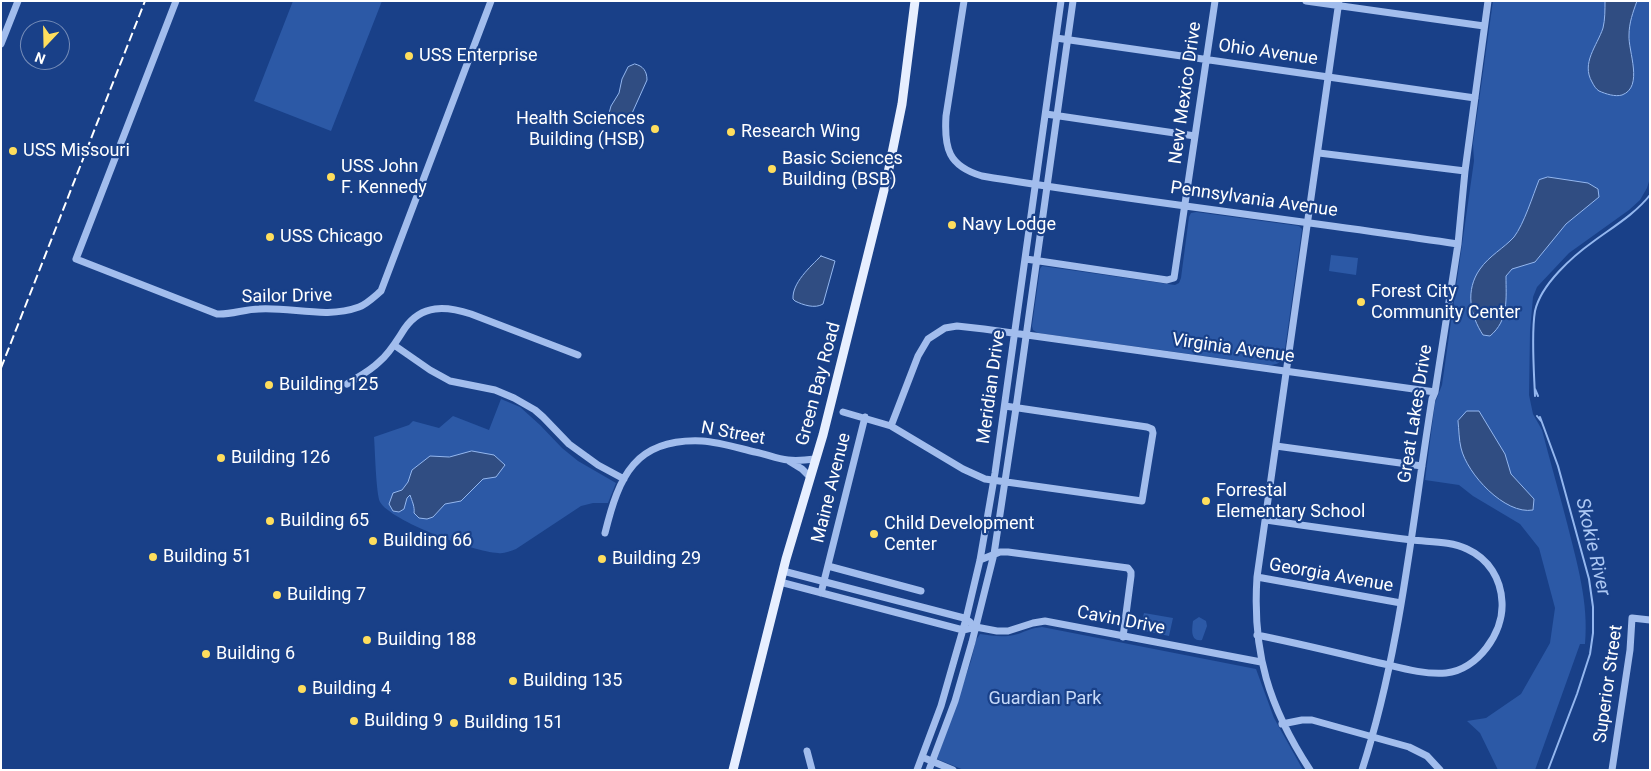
<!DOCTYPE html>
<style>
body{margin:0}
#map{position:relative;width:1651px;height:771px;overflow:hidden;background:#194088;font-family:Roboto,sans-serif}
canvas{display:block}
.frame{position:absolute;inset:0;border:2px solid #fff;pointer-events:none}
.north{position:absolute;left:20px;top:20px;width:50px;height:50px;box-sizing:border-box;background:#194088;border:1px solid #758cb8;border-radius:50%;rotate:201deg;font-size:14px;font-weight:700;line-height:20px;text-align:center;color:#fff}
.north::after{content:'';display:block;margin:auto;width:18px;height:22px;background:#ffde5d;clip-path:polygon(50% 0,100% 100%,50% 72%,0 100%)}
</style>
<div id="map">
<canvas width="1651" height="771"></canvas>
<div class="frame"></div>
<div class="north">N</div>
</div>
<script>
const g = document.querySelector('canvas').getContext('2d');
g.lineJoin = 'round';
function paint(path, color) { g.fillStyle = color; g.fill(path, 'evenodd'); }
function stroke(path, color, width, dash) { g.strokeStyle = color; g.lineWidth = width; g.lineCap = dash ? 'butt' : 'round'; g.setLineDash(dash || []); g.stroke(path); }
function write(font, color, halo, rows, align = 'center') {
  g.font = font + ' Roboto,sans-serif'; g.lineWidth = 4.5; g.setLineDash([]); g.textBaseline = 'middle'; g.strokeStyle = halo; g.fillStyle = color; for (const [text, x, y, turn = 0] of rows) {
    g.save(); g.translate(x, y); g.rotate((+turn || 0) * Math.PI / 180); g.textAlign = isNaN(turn) ? turn : align; if (halo) g.strokeText(text, 0, 0); g.fillText(text, 0, 0); g.restore();
  }
}
const green = new Path2D(`
 M293,1h89l-51,130 -77,-30z
 M1493,1h157v177l-3,10 -7,12 -11,10 -60,43 -32,34 -4,10 -3,34 -1,64 4,19 9,16c8,31 17,62 25,93 10,40 22,80 18,121h-5l-45,126h-37l-18,-37 -13,-12 19,-3 35,-24 29,-51 5,-35 -16,-60 -19,-24 -47,-28 -14,-11 -34,-5 10,-77 7,-18 32,-224 -1,-17z
 M1196,212l103,14 3,3 -18,127c-4,7 -7,9 -15,9l-231,-32 -5,-3 -1,-4 8,-57 2,-3 133,19 4,-2 2,-5 8,-61 2,-4z
 M1331,255l27,3 -2,17 -27,-4z
 M501,399l19,8 20,18 22,23 16,13 38,22 -8,20h-15l-12,3 -65,43c-6,2 -12,5 -18,4 -24,-1 -107,-32 -118,-51 -4,-9 -5,-53 -6,-65l35,-12 4,-4 26,7 14,-12 36,14z
 M1144,613l29,5 -4,18 -29,-6z
 M1199,617l7,4 1,5 -5,14c-12,2 -10,-11 -9,-19z
 M1042,627l214,42 18,49 29,52h-339l-27,-11 34,-98 5,-21 4,-6c13,2 25,4 38,0 8,-3 14,-6 24,-7z`);
const water = new Path2D(`
 M1605,1h32c-4,11 -8,22 -8,34 -1,16 15,52 -7,60 -7,2 -16,-1 -23,-4 -3,-2 -5,-5 -7,-9 -11,-19 5,-36 11,-54 2,-8 2,-18 2,-27z
 M635,64c8,2 12,7 12,16l-18,40c-8,5 -14,3 -21,-3l3,-11 8,-13 3,-14 6,-12z
 M1548,177l40,6 10,6 1,8 -33,27 -31,38 -23,7 -6,7c0,23 3,44 -16,60l-7,-1c-13,-20 -18,-45 -3,-66 9,-13 24,-21 34,-32 10,-13 19,-42 25,-57z
 M821,256l14,5 -12,43c-8,5 -20,1 -28,-3l-2,-2c-1,-16 17,-32 28,-43z
 M1467,411h12l26,43 6,20 23,25 -1,11c-28,5 -66,-36 -72,-62 -2,-8 -2,-18 -3,-27z
 M472,451l22,4 11,10 -9,12 -13,2 -22,22 -16,3 -12,13 -6,2 -8,-1 -5,-5c1,-6 -2,-12 -4,-18l-3,3 -3,11 -5,3 -6,-1 -4,-7 4,-11 9,-3 6,-8 4,-12 18,-14 19,1z`);
const stream = new Path2D(`
 M1535,389l3,7
 M1535,396c-1,-25 -4,-62 0,-85 6,-27 38,-55 59,-70 19,-14 41,-27 56,-46
 M1537,416l4,5
 M1540,417l18,49 31,113 4,28v26l-3,21 -13,40 -29,76`);
const minor = new Path2D(`
 M176,1l-100,258 141,55c14,1 28,-5 42,-5 34,-2 67,10 100,-2 8,-3 16,-11 22,-16l110,-290
 M964,1l-18,115c-2,32 2,50 36,60 158,26 318,44 476,68
 M1306,1l178,25
 M1056,38l419,60
 M1,44l17,-43
 M1046,114l149,22
 M1319,153l146,18
 M1026,259l141,21 7,-2 41,-277
 M394,345l36,25 20,11 45,9 19,8 21,12 8,7 26,27 29,21 26,14
 M347,384c11,-7 23,-13 32,-22 11,-9 18,-22 26,-34 17,-24 41,-22 66,-14l107,41
 M843,412l48,14 72,43 22,10 157,22 11,-68 -1,-4 -5,-2 -142,-21
 M891,426l27,-70 10,-17 17,-11 12,-2 27,3 451,63
 M1276,446l146,20
 M789,461l13,8 8,8
 M605,533c14,-57 30,-95 97,-92 17,1 36,7 53,11 11,2 22,7 33,8 9,1 19,0 27,-1
 M980,560l20,-8h8l120,16 3,4v4l-8,61
 M828,566l93,25
 M783,571l181,47 6,4
 M1257,577l144,26
 M780,582l183,48 13,-3 21,4h11l25,-8 12,-2 216,41
 M821,593l44,-176
 M1257,635c39,8 77,17 114,26 24,5 50,14 75,12 31,-3 58,-40 56,-71 -1,-23 -13,-43 -35,-53 -16,-8 -38,-7 -55,-9 -49,-6 -98,-13 -146,-20
 M1282,724l20,-4h10l97,27 18,9 13,14
 M807,751l5,19
 M922,757l31,13
 M917,770l24,-64 25,-87 14,-59 15,-87 66,-472
 M929,770l26,-69 17,-59 22,-88 22,-146 57,-407
 M1310,770c-41,-63 -58,-117 -53,-193l82,-576
 M1362,770c39,-120 50,-247 70,-371l3,-7 23,-148 7,-73 23,-170
 M1612,770l18,-120 2,-32 18,2`);
const major = new Path2D(`
 M733,770l53,-211 37,-124 64,-257 15,-74 13,-103`);
const rail = new Path2D(`
 M1,368l144,-367`);
const markers = [
 [409,56,5,"#ffde5d"],
 [655,129,5,"#ffde5d"],
 [731,132,5,"#ffde5d"],
 [13,151,5,"#ffde5d"],
 [772,169,5,"#ffde5d"],
 [331,177,5,"#ffde5d"],
 [952,225,5,"#ffde5d"],
 [270,237,5,"#ffde5d"],
 [1361,302,5,"#ffde5d"],
 [269,385,5,"#ffde5d"],
 [221,458,5,"#ffde5d"],
 [1206,501,5,"#ffde5d"],
 [270,521,5,"#ffde5d"],
 [874,534,5,"#ffde5d"],
 [373,541,5,"#ffde5d"],
 [153,557,5,"#ffde5d"],
 [602,559,5,"#ffde5d"],
 [277,595,5,"#ffde5d"],
 [367,640,5,"#ffde5d"],
 [206,654,5,"#ffde5d"],
 [513,681,5,"#ffde5d"],
 [302,689,5,"#ffde5d"],
 [354,721,5,"#ffde5d"],
 [454,723,5,"#ffde5d"]
];
const streetNames = [
 ["Ohio Avenue",1268,53,8],
 ["New Mexico Drive",1186,93,-82],
 ["Pennsylvania Avenue",1254,200,8],
 ["Sailor Drive",287,297,-1],
 ["Virginia Avenue",1233,349,8],
 ["Green Bay Road",819,384,-75],
 ["Meridian Drive",992,387,-82],
 ["Great Lakes Drive",1416,414,-81],
 ["N Street",733,434,10],
 ["Maine Avenue",832,488,-76],
 ["Georgia Avenue",1331,576,10],
 ["Cavin Drive",1121,621,11],
 ["Superior Street",1609,684,-82]
];
const poiNames = [
 ["USS Enterprise",419,56],
 ["Health Sciences",645,119,"right"],
 ["Building (HSB)",645,140,"right"],
 ["Research Wing",741,132],
 ["USS Missouri",23,151],
 ["Basic Sciences",782,159],
 ["Building (BSB)",782,180],
 ["USS John",341,167],
 ["F. Kennedy",341,188],
 ["Navy Lodge",962,225],
 ["USS Chicago",280,237],
 ["Forest City",1371,292],
 ["Community Center",1371,313],
 ["Building 125",279,385],
 ["Building 126",231,458],
 ["Forrestal",1216,491],
 ["Elementary School",1216,512],
 ["Building 65",280,521],
 ["Child Development",884,524],
 ["Center",884,545],
 ["Building 66",383,541],
 ["Building 51",163,557],
 ["Building 29",612,559],
 ["Building 7",287,595],
 ["Building 188",377,640],
 ["Building 6",216,654],
 ["Building 135",523,681],
 ["Building 4",312,689],
 ["Building 9",364,721],
 ["Building 151",464,723]
];
const parkNames = [
 ["Guardian Park",1045,699]
];
const waterNames = [
 ["Skokie River",1592,547,77]
];
paint(green, '#2c59a6');
paint(water, '#304d82');
stroke(water, '#94b7ef', 1);
stroke(stream, '#94b7ef', 2);
stroke(minor, '#a2bded', 7);
stroke(major, '#e7efff', 9);
stroke(rail, '#fff', 2, [9, 4]);
for (const [x, y, r, color] of markers) { const dot = new Path2D(); dot.arc(x, y, r, 0, 2 * Math.PI); g.fillStyle = color; g.fill(dot); stroke(dot, '#194088', 2); }
write('18px', '#fff', '#194088', streetNames);
write('18px', '#fff', '#194088', poiNames, 'left');
write('18px', '#c7daf9', '#194088', parkNames);
write('italic 19px', '#adc8f4', '#194088', waterNames);
</script>
